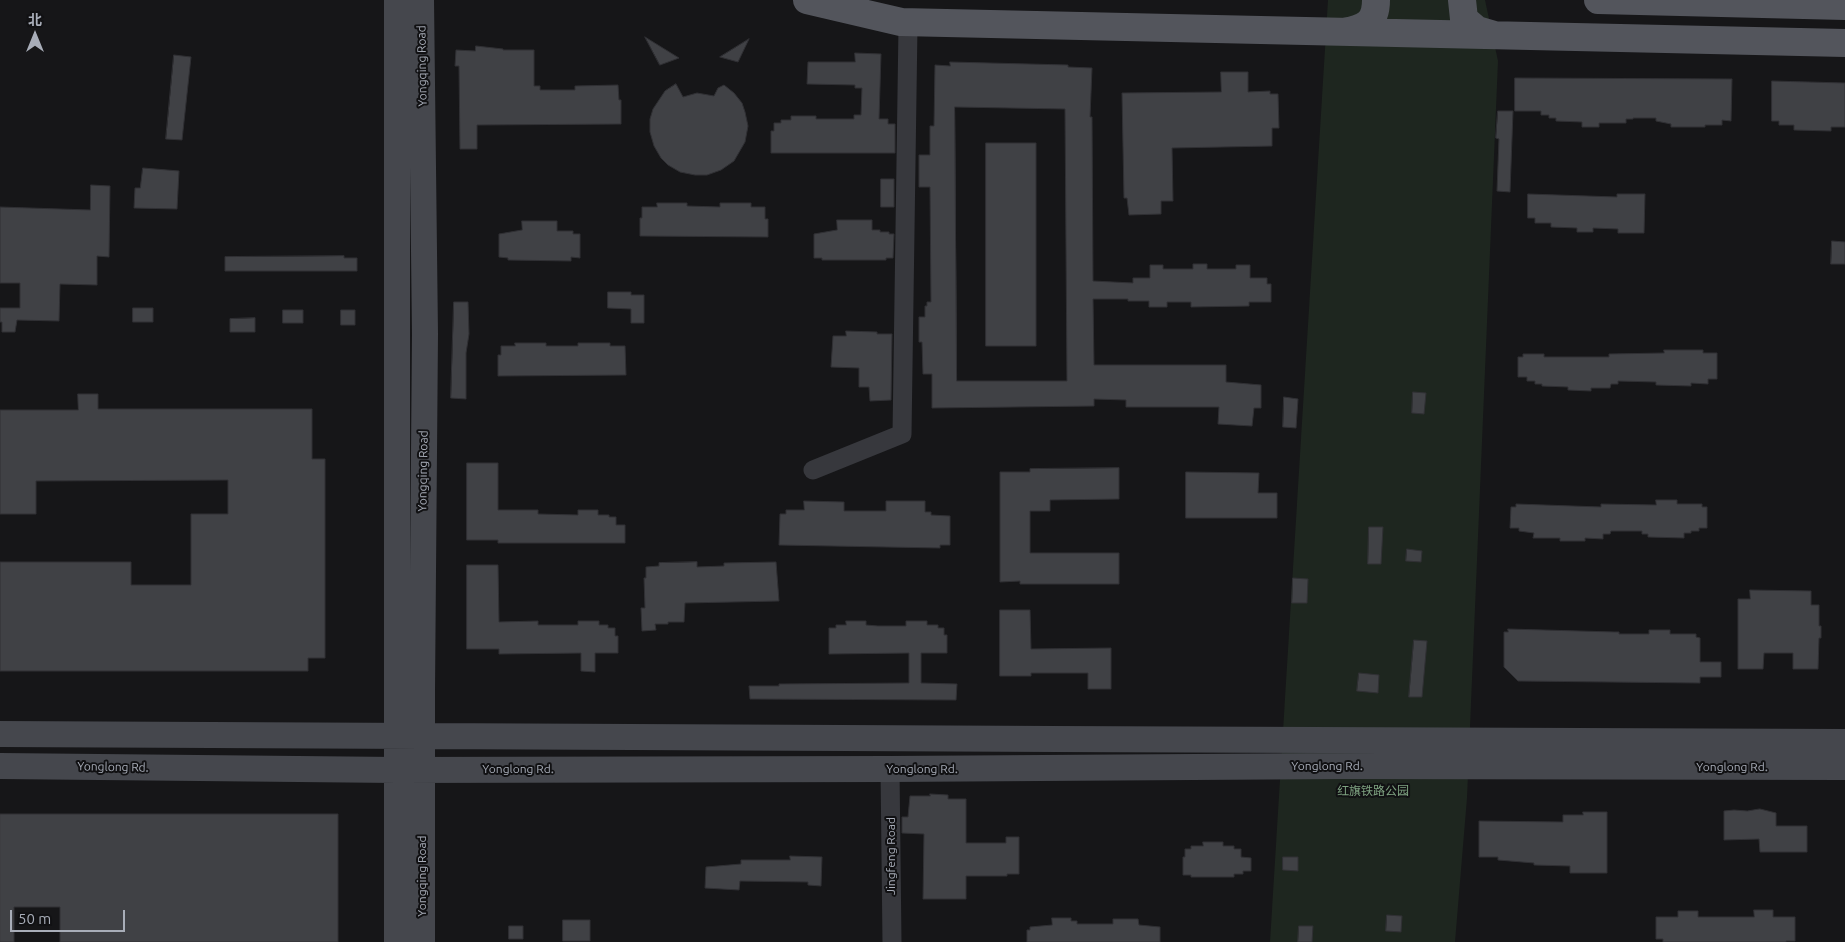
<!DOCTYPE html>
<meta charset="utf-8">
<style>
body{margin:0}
#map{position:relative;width:1845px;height:942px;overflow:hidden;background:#161618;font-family:Ubuntu,"Noto Sans SC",sans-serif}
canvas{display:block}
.north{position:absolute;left:10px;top:10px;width:50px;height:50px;-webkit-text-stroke:4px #111113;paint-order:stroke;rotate:0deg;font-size:14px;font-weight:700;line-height:20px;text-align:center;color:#a8adb8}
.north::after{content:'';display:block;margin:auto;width:18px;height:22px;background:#a8adb8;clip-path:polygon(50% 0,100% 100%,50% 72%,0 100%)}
.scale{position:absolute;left:10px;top:910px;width:115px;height:22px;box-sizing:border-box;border:2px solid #a8adb8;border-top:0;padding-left:6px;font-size:15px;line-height:18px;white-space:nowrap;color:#a8adb8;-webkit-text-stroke:4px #111113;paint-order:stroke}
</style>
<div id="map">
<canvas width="1845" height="942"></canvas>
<div class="north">北</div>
<div class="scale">50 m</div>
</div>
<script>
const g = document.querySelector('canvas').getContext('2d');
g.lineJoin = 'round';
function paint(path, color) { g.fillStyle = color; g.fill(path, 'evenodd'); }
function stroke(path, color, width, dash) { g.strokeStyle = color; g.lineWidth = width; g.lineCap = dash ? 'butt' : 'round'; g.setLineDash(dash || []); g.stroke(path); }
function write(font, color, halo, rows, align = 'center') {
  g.font = font + ' Ubuntu,"Noto Sans SC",sans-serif'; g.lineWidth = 4; g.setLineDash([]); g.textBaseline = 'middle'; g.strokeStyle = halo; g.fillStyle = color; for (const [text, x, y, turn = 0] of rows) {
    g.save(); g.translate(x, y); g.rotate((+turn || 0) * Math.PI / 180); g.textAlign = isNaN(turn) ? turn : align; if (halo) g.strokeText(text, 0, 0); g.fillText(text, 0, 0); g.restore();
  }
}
const green = new Path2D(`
 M1328,0h157l13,61 -31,737 -12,144h-185z`);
const building = new Path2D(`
 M645,37l34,21 -19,7z
 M749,39l-11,23 -18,-5z
 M476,46l27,3v1h31v36h6v4h35v-4l43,-1 1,15h2v24l-144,1v24h-17l-1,-83h-4l1,-16 19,1z
 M855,53l26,1 -2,65h9v5h7v29h-124v-22h3v-8h7v-3h10v-4h25v3h38v-4h7l1,-27h-7v-3l-48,-1 1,-22h47z
 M174,55l17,2 -9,83 -16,-1z
 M950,62l118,3v2l24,1 -2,49h2l1,164 40,2v-5h17v-13h13v4h30v-5h14v5h29v-4h14v13h17v6h4v18h-22v4l-58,1v-5h-24v5h-18v-6h-21v-2h-35l1,66h132v17l35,3v23h-7l-2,18 -34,-2 1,-17h-93v-7l-32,-1v7l-162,2v-34h-9l-1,-32h-3v-25h6v-11h2v-4h4l-1,-115h-11v-32h11v-29h4l1,-61 15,1zM955,107l110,2 2,272h-110z
 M1221,72h27v20l22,-1v3h8l1,34h-7v18l-100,2 1,53h-12v13l-32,1 -2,-17h-3l-2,-105 99,-1z
 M1515,78l217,1 -1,42 -9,-1v5h-17v2h-34v-3l-15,-3v-3h-23v1h-7v4h-27v4h-17v-5l-26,-1v-3h-7v-3h-8v-4h-26z
 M1772,81l73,2v44h-14v4l-37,-1v-5h-15v-4h-7z
 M676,84l7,13 14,-4 17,3 4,-8 6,-3 10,8 8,10 3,9 3,14 -3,16 -11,19 -13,9 -14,5h-12l-15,-3 -12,-7 -7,-7 -7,-12 -4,-14v-13l3,-10 12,-18z
 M1498,111h15l-3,81 -13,-1 2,-52 -3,-1z
 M986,143h50v203h-50z
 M143,168l36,3 -2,38 -43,-1 1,-20h5z
 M881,179h13v28h-13z
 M91,185l19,1 -1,71 -12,-1v29l-37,-1 -1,37 -42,-1 -2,12h-13v-10h-2v-14h20v-25h-20v-76l90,3z
 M1528,194l89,3v-3h28l-1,39h-26v-4l-25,-1v4h-16v-4l-26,-1v-4h-16v-5h-7z
 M657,203h30v3l33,1v-4h31v4h14v12h3v18l-128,-1v-18h2v-11h15z
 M837,220h35v10h8v2h9v2h5l-1,24h-7v2h-64v-2h-8v-24l23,-4z
 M522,221h35v10h16v3h7v24l-9,-1v4l-63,-1v-2l-9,-1v-23l23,-4z
 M1832,241l13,1v22h-14z
 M344,256v2h13v13h-132v-14z
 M608,292h23v3h13v28h-13v-14l-23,-1z
 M454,302h14l1,32 -3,19v46l-15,-1z
 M133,308h20v14h-20z
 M283,310h20v13h-20z
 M341,310h14v15h-14z
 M255,318v14h-25v-13z
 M846,331l31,1v2h15l-1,66 -21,1 -1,-14h-10v-19l-28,-1 2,-31h13z
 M515,343h31v3h32v-3h32v3h15l1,29 -128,1v-21h3v-9h14z
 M1664,350h39v3h14v26h-9v5l-17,-1v3l-35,-1v-3l-38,-1v3h-7l-1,4h-19v3l-23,-1v-3l-26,-1v-2h-7v-3h-8v-4h-9v-20h5v-3h21v3h65v-3l55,-1z
 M1413,392l13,1 -2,21 -12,-1z
 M78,394h20v15h214v50h13v199h-17v13h-308v-109h131v23h60v-71h37v-34l-192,1v33h-36v-104h78z
 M1284,397l14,2 -2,29 -13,-1z
 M467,463h31v47h40v4l40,1v-5h20v5h11v2h7v8h9v18h-127v-3h-31z
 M1119,468v31l-69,1v11h-20v42h89v31h-99v-3l-20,1v-110h30v-3z
 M1186,472l73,1 -1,20h19v25h-91z
 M1656,500h21v4h25v3h5v21h-8v3h-8v2h-7v5l-36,-1v-3h-6v-3h-31l-1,3h-7v5l-18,-1v3h-25v-3h-27l1,-5 -15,-2v-3h-9l1,-21h5v-3l85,3v-3l55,1z
 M804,501l40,1v9h42v-10h39v11h6v3l19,1v29h-10v3l-161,-3 1,-31h6v-4h18z
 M1369,527h14l-2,37h-13z
 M1407,549l15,2 -1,11 -15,-1z
 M697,562v5l27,-1v-3l52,-1 3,39 -94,2 -1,19h-16v2h-13l1,6 -14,1 -1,-23h4l-1,-30h2v-11l13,-1v-3z
 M467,565h31l1,57 39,-1v4h40v-4h21v4h9v3h7v8h3v17h-23v19l-14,-1v-18l-82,1v-5h-32z
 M1293,578l15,1 -1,24h-15z
 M1750,590l61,1v14h8v21h2v12h-2l-1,31h-25v-16h-29l-1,16h-25v-70h12z
 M1000,610h30l1,39 80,-1v41h-23v-16h-57v3h-31z
 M846,621h20v4l12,1h28v-5h21v4h11v3h6v7h3v18h-26v30l36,1 -1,16 -206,-1 -1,-13h30v-2l130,-1v-30l-80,1v-26h7v-3h10z
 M1508,629l107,3h4v2h30v-4h21v4h26v3l4,1v24h21v15h-21v6l-182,-2 -14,-14v-35h4z
 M1414,640l13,1 -5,56h-13z
 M1359,673l20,2 -1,18 -21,-2z
 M930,794l18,1v4h18v44h40v-6h13v37h-12v2h-41v23h-43l1,-65 -22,-1v-16h6l2,-21h20z
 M1760,809l16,4v13h31v26h-47l-1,-13 -35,1v-29l10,-1 13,1z
 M1583,812h24v61h-37v-7l-36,-1v-2l-36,-3v-3h-19v-36l84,1v-7h20z
 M0,814h338v128h-278v-35h-46v35h-14z
 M1203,842h20v4h11v3h7v8l10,1v13h-8v3h-9v3h-43v-2h-8v-18h2v-8h6v-3h12z
 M790,856l32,1 -1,29 -13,-1v-3l-68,-1 -1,9 -34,-2 1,-21 35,-3v-4h49z
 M1283,857h15v14l-15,-1z
 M1754,910h19v7h22v24h-9v1h-123v-3h-7v-22h22v-6h20v6h56z
 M1387,915l15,1 -1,16 -15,-1z
 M1052,918h19v3h6v3h36v-5h25l1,6 21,2v15h-133v-12h3v-3l22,-2z
 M563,920h27v21h-27z
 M509,926h14v13h-14z
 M1299,926h14l-1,16h-14z`);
const street = new Path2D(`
 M813,470l89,-36 6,-408
 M890,769l2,173`);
const secondary = new Path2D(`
 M421,0l4,334 -3,356v252
 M0,734c615,6 1230,4 1845,8
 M0,766l397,4 493,-1 454,-3 501,1
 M397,942v-942`);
const primary = new Path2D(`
 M807,0l94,22 944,21
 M1462,0l2,19 13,11 17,5
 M1598,0l247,6
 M1344,32c21,-4 32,-9 32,-32`);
const streetNames = [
 ["Yongqing Road",422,66,-91],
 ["Yongqing Road",423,471,-89],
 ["Yonglong Rd.",1327,766],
 ["Yonglong Rd.",113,767,1],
 ["Yonglong Rd.",1732,767],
 ["Yonglong Rd.",518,769],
 ["Yonglong Rd.",922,769],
 ["Jingfeng Road",891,856,-90],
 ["Yongqing Road",422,876,-90]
];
const parkNames = [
 ["红旗铁路公园",1373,791]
];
paint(green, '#1e261f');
paint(building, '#404145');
stroke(building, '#303034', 1);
stroke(street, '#37383d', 19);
stroke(secondary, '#45474d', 26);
stroke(primary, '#53555c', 28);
write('12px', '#a8adb8', '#111113', streetNames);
write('12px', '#7fa381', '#111113', parkNames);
</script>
